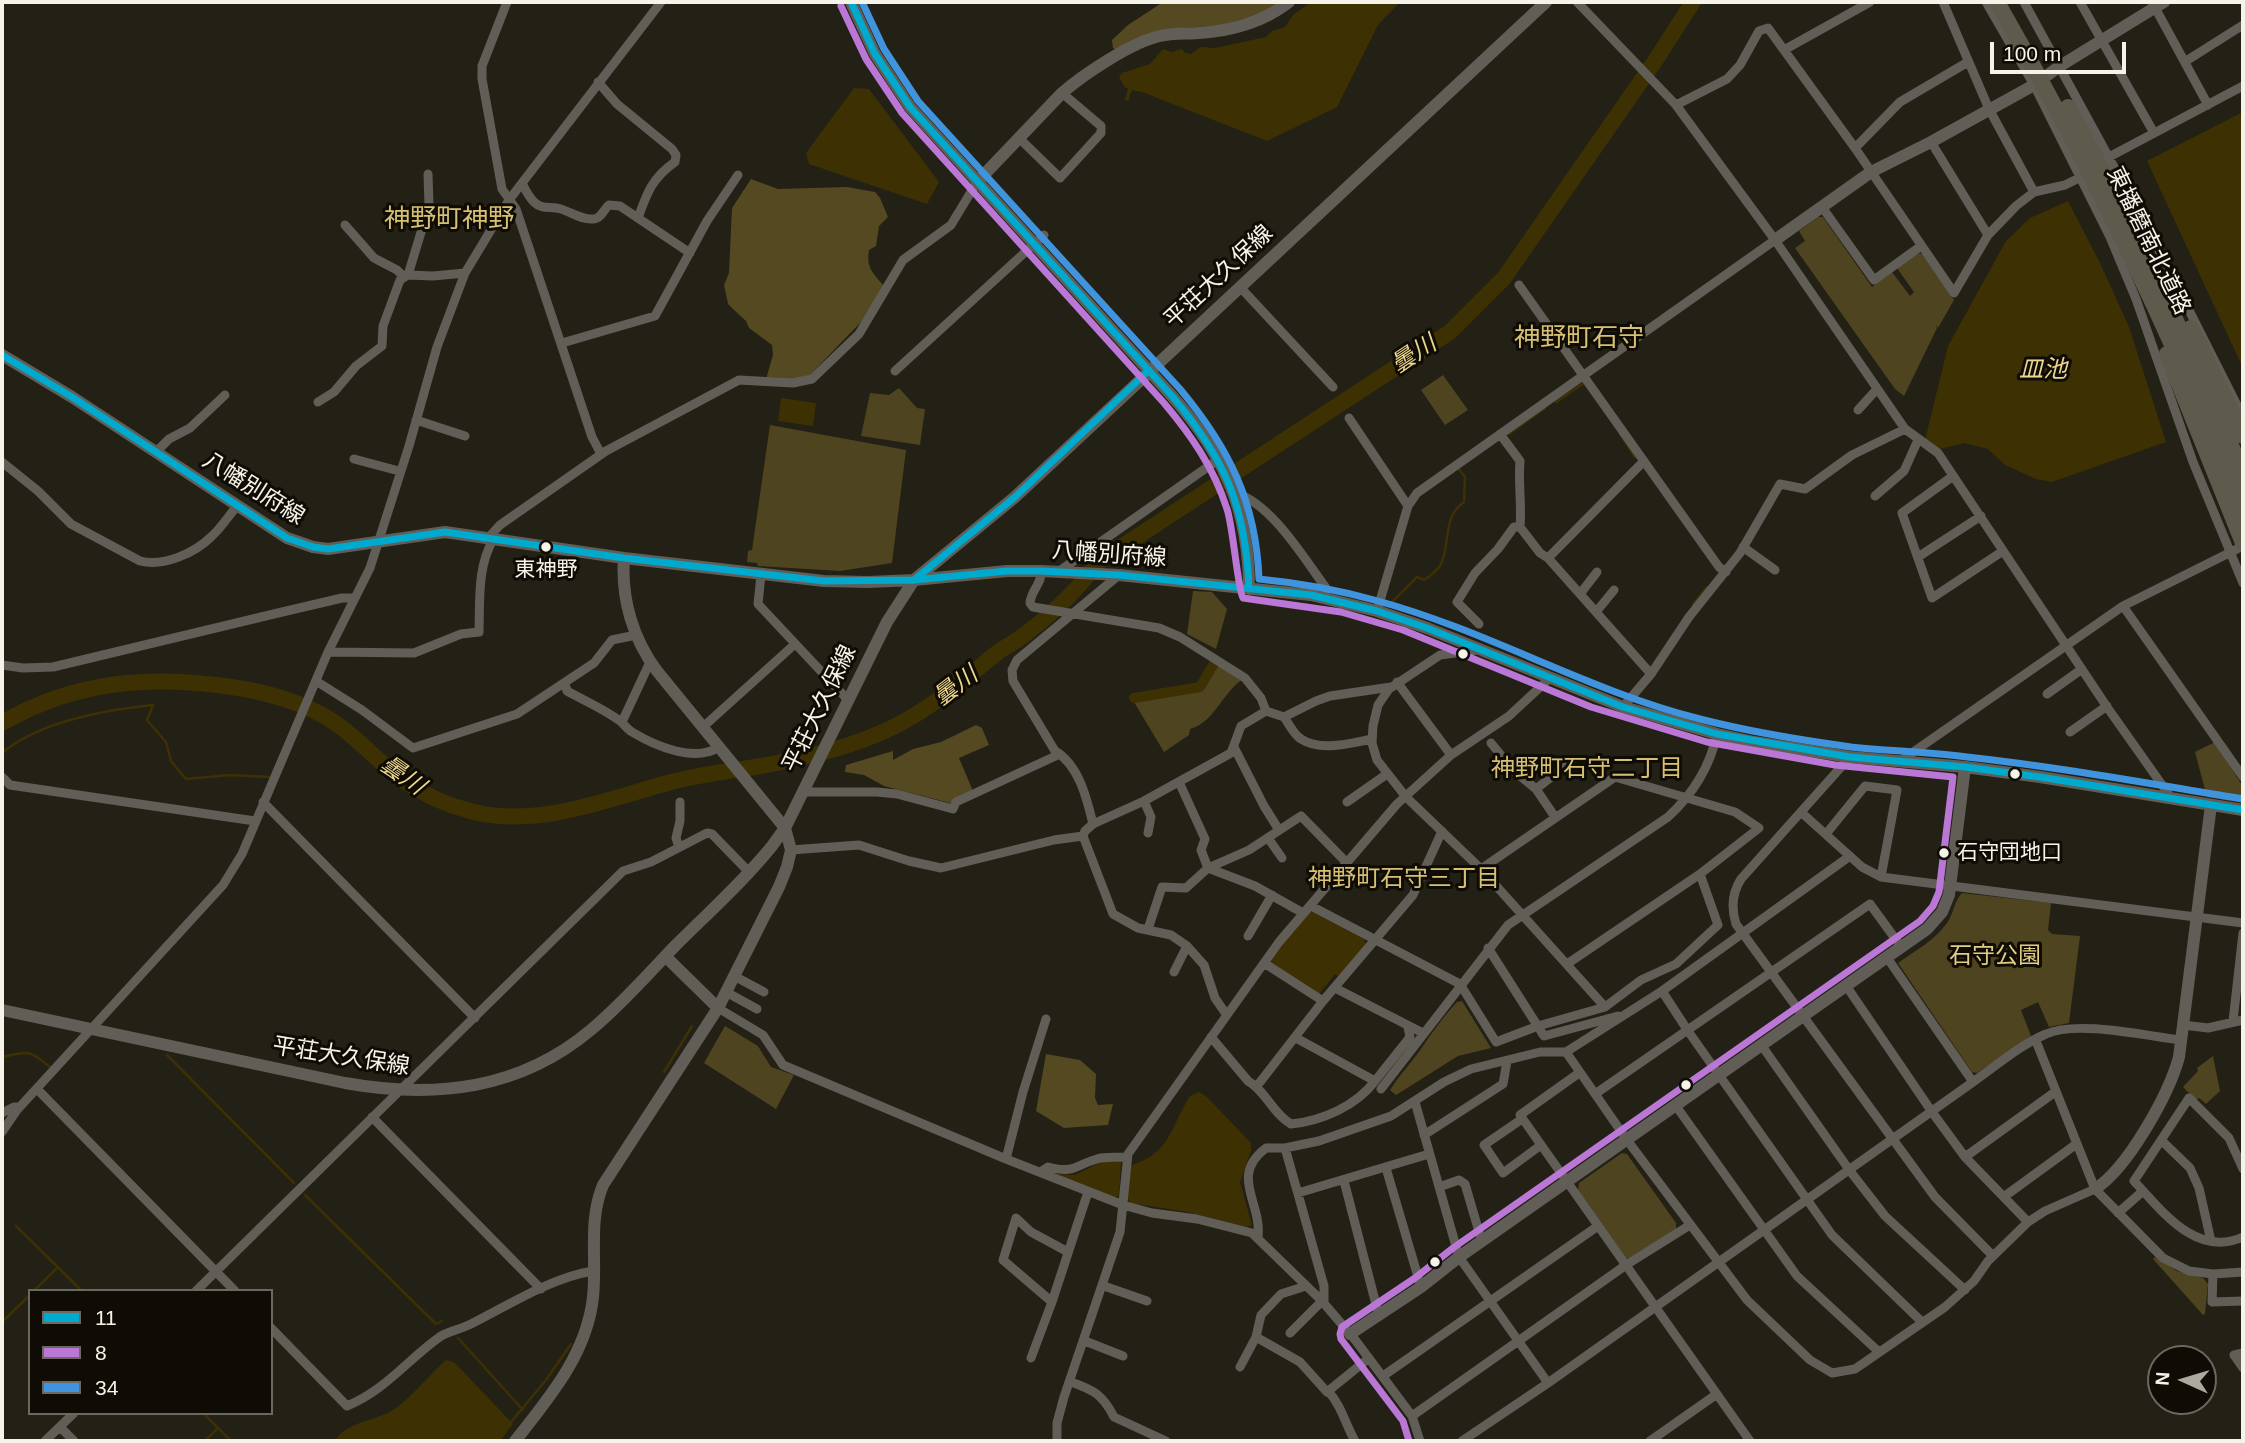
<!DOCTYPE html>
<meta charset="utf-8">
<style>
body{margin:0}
#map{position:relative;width:2245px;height:1443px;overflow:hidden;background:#232016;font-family:Helvetica,sans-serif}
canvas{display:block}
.frame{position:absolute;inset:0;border:4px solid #f6f3e8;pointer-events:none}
.legend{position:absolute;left:28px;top:1289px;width:245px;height:126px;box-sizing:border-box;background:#0e0c05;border:2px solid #6b6860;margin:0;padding:9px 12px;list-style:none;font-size:21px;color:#f6f3e8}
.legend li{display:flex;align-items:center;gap:14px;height:35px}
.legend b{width:35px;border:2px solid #6b6860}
.north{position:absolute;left:2147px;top:1345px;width:70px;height:70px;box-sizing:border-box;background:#0e0c05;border:2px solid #6b6860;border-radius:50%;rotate:274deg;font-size:19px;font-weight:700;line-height:28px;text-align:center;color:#f6f3e8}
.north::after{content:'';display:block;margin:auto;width:24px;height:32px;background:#aca99e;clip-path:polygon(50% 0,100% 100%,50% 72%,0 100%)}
.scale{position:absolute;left:1990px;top:42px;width:136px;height:32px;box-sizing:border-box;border:4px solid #f6f3e8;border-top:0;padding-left:9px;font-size:21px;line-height:24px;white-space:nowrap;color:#f6f3e8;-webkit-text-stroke:5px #0e0c05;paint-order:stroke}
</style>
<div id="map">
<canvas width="2245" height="1443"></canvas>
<div class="frame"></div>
<ul class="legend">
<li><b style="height:9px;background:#00a9ce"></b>11</li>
<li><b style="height:9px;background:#ba77d6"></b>8</li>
<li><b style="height:9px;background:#4094de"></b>34</li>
</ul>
<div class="north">N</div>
<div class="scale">100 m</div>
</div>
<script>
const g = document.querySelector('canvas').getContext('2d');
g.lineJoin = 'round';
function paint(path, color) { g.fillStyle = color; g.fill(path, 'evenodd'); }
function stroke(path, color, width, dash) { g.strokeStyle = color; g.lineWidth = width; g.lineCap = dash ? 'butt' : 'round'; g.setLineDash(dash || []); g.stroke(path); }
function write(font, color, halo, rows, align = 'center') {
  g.font = font + ' Helvetica,"Noto Sans JP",sans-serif'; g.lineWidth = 6; g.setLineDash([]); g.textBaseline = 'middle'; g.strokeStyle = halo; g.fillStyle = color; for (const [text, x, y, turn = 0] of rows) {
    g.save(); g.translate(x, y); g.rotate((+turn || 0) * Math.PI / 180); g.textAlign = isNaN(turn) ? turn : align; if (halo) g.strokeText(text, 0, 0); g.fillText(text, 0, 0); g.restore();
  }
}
const green = new Path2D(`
 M1818,217h5l49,70 20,-15 18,24 4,-4 -17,-24 20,-15 5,1 32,46 -16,28 -3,-4 2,4 -33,68 -9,-7 -100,-141 10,-7 -6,-10z
 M1443,375l25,35 -23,15 -24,-35z
 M899,388l18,20 8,1 -5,36 -59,-9 9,-43 19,2z
 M770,425l136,25 -14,113 -52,8 -82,-5 -1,-3 -10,-1 1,-11 4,-1z
 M1193,591l19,1 15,17 -11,40 -29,-15z
 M1217,663l25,17c-20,13 -27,42 -52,49l-1,6 -25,17 -30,-50 66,-14z
 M2215,742l28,45v16l-36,-6 -12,-45z
 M1962,893l89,10 -3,27 4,4 28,2 -11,87 -20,4 -11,-25 -17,8 10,26 -54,37 -5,-1 -74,-109c17,-12 37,-23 49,-40 7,-10 7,-22 15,-30z
 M1462,1001l29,47 -33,8 -62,39 -6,-5c10,-16 23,-29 33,-44 11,-16 21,-30 34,-44z
 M725,1026l33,20 13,21 23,8 -18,34 -72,-46z
 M2213,1056l7,35 -14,13 -7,-6 -3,2 -13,-13 15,-16 -1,-3z
 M1622,1153l5,1 49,69v6l-47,29h-3l-48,-68 1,-7z
 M2155,1257l22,14 26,7 5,6 -3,30 -2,1 -50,-56z`);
const forest = new Path2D(`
 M1163,2h119l-24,13 -35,10 -52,4 -55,21 -3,-2 -1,-8 16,-15z
 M751,179l27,10 69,-2 28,5 5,6 8,19 -9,9 -3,20 -7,4c-3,18 4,23 15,36l-23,36 -55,57h-40l7,-24 -1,-10 -23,-17 -3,-7 -13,-12 -5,-5 -4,-19 5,-12 3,-65z
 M976,725l6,3 7,17 -30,13 14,33 -23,12 -66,-17 -20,-11 -19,-3 1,-7 47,-14v9l20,-11 28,-7z
 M1046,1054l34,6 16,14 -1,24 3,7 15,-1 -5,21 -44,3 -28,-17z`);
const water = new Path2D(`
 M1311,2h89l-22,23 -41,82 -70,34 -125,-49 -10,-2 -4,11 -3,-1 3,-12h-3l-6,-11 3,-4 28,-9 13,-15 8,3 11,-3 3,4 6,1 9,-7 15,1 51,-11 6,-6 13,-4 8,-12z
 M854,88l15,1 70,93 -12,22 -118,-40 -3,-11z
 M2243,112v256l-96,-207z
 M2068,201l32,62 29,64 37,115 -114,40 -16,-3 -31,-14 -17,-16 -23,-6 -25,6 -15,-9 23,-94 58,-105 24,-23z
 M781,398l35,5 -3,23 -35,-5z
 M1306,912h6l52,27 2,5 -27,33 -4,-3 -16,20 -48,-30v-5z
 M1199,1092l8,5 44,46v8l-11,31 12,43 -6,2 -58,-15 -57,-9 -4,-4 2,-33c42,-12 41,-39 61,-70z
 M1101,1162h20l-2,33 -4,3 -59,-24 19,1z
 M446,1360l8,2 59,62 -13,17h-165c10,-19 41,-20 58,-31 19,-13 35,-34 53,-50z`);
const stream = new Path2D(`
 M1556,402l28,-19
 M1509,434l36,-26
 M1620,434l15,23
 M1390,604l27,-27 7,3c6,-4 14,-10 17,-16 10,-21 1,-47 23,-62l1,-25 -7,-9
 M1693,604l14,-17
 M2,753c38,-32 103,-43 151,-48l-6,15 19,22 5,19 15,18 44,-4 39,2
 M167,1055l127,128
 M2,1057c27,-5 25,-9 48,10
 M664,1072l28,-46
 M305,1195l131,129 6,-3
 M16,1226l66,65
 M34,1291l24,-24
 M2,1322l28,-27
 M458,1338l65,72
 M203,1413l28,28
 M511,1422l35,-42 25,-36
 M205,1441l13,-13`);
const canal = new Path2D(`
 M1134,698l66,-11 15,-25`);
const river = new Path2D(`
 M2,723c71,-41 144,-48 223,-37 37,5 77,15 109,36 25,17 45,41 70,59 19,13 43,24 66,30 67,18 137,-12 201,-29 26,-7 52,-10 78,-14 43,-7 89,-17 129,-34 46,-19 82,-51 120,-82 10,-7 21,-12 30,-20 26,-20 50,-42 69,-69l353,-231 54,-54 153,-220 36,-56`);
const street = new Path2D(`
 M507,2l-25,64v13l20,110 14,20 76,228 9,17
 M1577,2l99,103 99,135 130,189 33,24 169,254 65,92
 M1943,2l46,107 45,83
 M1986,2l48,83 76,152 26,62 57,163 50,121
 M2024,2l125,229 94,186
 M2080,2l74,131
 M2152,2l56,103
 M1784,50l86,-48
 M2186,61l57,-36
 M598,82l19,22 55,45 4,6 -1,7c-23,16 -28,31 -37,56
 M1676,105l51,-26 13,-14 19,-34 9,-3 87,120 99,145 34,-58 28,-29 18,-14 31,-7 16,-8
 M1019,138l41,40 41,-45v-7l-39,-33
 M1931,142l57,93
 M1855,148l45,-46 68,-40
 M2109,157l134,-71
 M522,183c3,6 6,13 12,19 8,8 17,4 27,7 10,3 20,11 32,10 8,0 10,-9 16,-14l11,1 70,47
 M1822,207l52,73 47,-34
 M345,225l29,33 23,12 7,7
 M408,275l21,-69 -1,-32
 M1519,285l200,282 7,5
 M1240,287l93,100
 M562,343l93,-27 52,-95 31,-46
 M895,371l149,-136
 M318,402l16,-10 22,-26 26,-20 1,-20 17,-46 8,-5 25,1 32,-3
 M1858,410l19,-21
 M1349,418l59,88
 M416,420l49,16
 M1500,434l20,27c-2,23 2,43 0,66l20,26 8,5 103,116
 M156,452l13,-13 21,-11 35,-33
 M354,459l45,12
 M2,462l36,29 33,33 69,37c24,6 55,-8 72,-25 10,-9 17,-21 26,-31
 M1953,476l-51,37 30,85 71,-47
 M1234,492c38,12 69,65 92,96l-1,10
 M1875,496l29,-25 14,-31
 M489,537l11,-12 106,-74 133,-71 54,3 19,-4 47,-45 44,-74 48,-35 26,-43
 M1743,547l32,23
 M1918,557l63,-41
 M1548,558l96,-97
 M1041,571c1,13 -10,19 -11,32l3,4 126,21 21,9 65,41 16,20 5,13 18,6 32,-16 14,-5 61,-9
 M1058,572l161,-113
 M761,575l-3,29 90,96
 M1580,594l17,-22
 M2123,606l120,171
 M1377,611l31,-105 9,-13 358,-253
 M1596,612l18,-22
 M1479,624l-22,-22 18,-29 23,-24 16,-22h6
 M1477,650l-37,5 -51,34 -11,16 -5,21 -1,17 5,17 29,37 75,72 124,138 36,-27 35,-16 42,-39 -18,-51
 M328,652l86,1 47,-19 18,-2c1,-32 -2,-66 15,-94
 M2,665l21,3 30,-1 225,-54 64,-15h12
 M316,681l46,29 51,38 104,-34 77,-51 18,-23 24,-5
 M1397,682l54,73
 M565,683l2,8c18,10 37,18 53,30 4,3 7,8 12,11 23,14 63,31 87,15
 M2047,694l35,-25
 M1623,707l28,-33 38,-57 51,-64 40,-69 25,5 47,-34 53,-26
 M1284,717c5,7 10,18 17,22 20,13 50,4 71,0
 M622,722l28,-60
 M703,727l92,-83
 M2070,732l37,-26
 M1491,743l22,27 23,19 19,28
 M1234,747l30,59 15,24
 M1850,757l-109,122c-9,14 -10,29 -5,45l199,273 58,59
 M1899,762l224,-156 120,-60
 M2,777l8,8 245,36
 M1179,782l26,57 -4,11 7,18 47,18 48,27
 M1536,789l33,-26
 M803,792h74l20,2 56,15 3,-7 104,-48
 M1144,801l7,16 -3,16
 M263,802l212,216
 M1347,802l40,-28
 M1802,813l60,54 19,10 362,46
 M1093,824c-6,-25 -14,-59 -38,-73l-42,-70 -1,-11 5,-10 102,-85
 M1826,834l39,-48 32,4 -16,87
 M1083,836l30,78 25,14 33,7 16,11 17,19 11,33 11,16
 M1083,836l2,-5 8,-7 51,-23 87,-48 10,-27 25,-15
 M1268,838l14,20
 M679,847l-3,-9 4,-17v-19
 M791,850l68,-5 50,16 32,7 113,-28 29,-4
 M1481,869l134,-92 120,35 24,16 -59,46 -133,90
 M1311,906l149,78 36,58 42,-16 67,-19
 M1148,929l14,-42 24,1 22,-20 41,-18 52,-34 46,47
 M1248,936l24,-41
 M1488,948l56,88 74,-20
 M1888,959l85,123
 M1264,963l59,38
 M1174,972l13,-26
 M734,976l30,16
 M1847,987l85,125 33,45 63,65
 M1335,988l88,45
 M1662,991l26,40 144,204 90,87
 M726,992l31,17
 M718,1008l45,27 20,30 223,94 117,46 29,8 45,6 55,14 70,68 34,40 56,75 8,25
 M2233,1021l10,-88
 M2183,1025l25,3 35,-8
 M1211,1037l37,44c18,10 25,33 43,43 31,-3 65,-18 84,-43l-79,-43
 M2036,1041l59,148 68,69 26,13 24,3 30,-2
 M1762,1046l88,125 35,45 80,74
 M1566,1052l61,88 120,160 63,60 22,13 23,-4 90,-62 29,-26 14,-20 40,-39 17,-11 50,-22
 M1579,1073l-59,42 230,326
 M1375,1081l35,-44 -2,-10
 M1257,1086l66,-85 90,-106 29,-64
 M37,1089l198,202
 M1381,1089l127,-164 160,-108c25,-23 42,-50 49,-83
 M1595,1094l275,-190 32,44
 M1415,1102l44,155 89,126
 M1676,1106l121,170 82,76
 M2,1113l12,-6h5
 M372,1117l169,172
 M1522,1119l-38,26 19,28 38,-28
 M2,1132l15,-22 206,-225 19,-31 86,-202 42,-84 39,-122 28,-99 28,-74 44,-73 152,-198
 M1424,1135l79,-51 4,-23
 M2161,1140l29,28 9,20 12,53
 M1285,1148l39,138v18
 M1965,1157l90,-65
 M1006,1159l17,-67 23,-73
 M1386,1168l35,119
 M2243,1169l-14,-31 -40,-40 -55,83c28,30 62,77 109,56
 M1040,1172l8,-5c27,7 27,-2 49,-8 9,-3 21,-1 30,-2
 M1344,1181l35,135
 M1439,1187l20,-7 6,4 17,58
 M1298,1193l131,-39
 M2005,1196l70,-51
 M2118,1213l25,-22
 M1258,1237c4,-35 -29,-61 8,-89h19l34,-7 72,-25 53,-34 27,-13 69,-17h26l96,-61 188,-135
 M2213,1274l-1,28 31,-1
 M1104,1286l43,15
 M196,1291l427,-420 28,-9 56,-29 5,1 36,37
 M1052,1302l-49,-42 13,-42 15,14 37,20
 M271,1328l76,78c39,-16 61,-47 94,-70 9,-5 20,-7 30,-12 38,-19 79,-46 122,-53
 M1290,1333l32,-32
 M1256,1337l44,25 27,30 42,-34
 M1085,1341l38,15
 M2243,1353l-9,2 9,13
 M1031,1358l21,-56 36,-110
 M1240,1367l16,-30 5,-22 20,-21 25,-8
 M1383,1376l215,-150
 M1071,1382c23,8 32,13 43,35l52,24
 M1328,1391c14,15 17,33 27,50
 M1412,1416l214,-151 64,-40
 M60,1427l14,14
 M45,1441l29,-28
 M1057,1441v-18l7,-26 56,-165 8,-78 151,-212 118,-138 54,-49 58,-39 42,-39
 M1462,1441l86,-58 425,-301c23,-16 47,-37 73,-48 31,-14 100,2 135,6
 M1650,1441l67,-47`);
const secondary = new Path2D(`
 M851,2l24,52 35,53 262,289c52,59 77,113 77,193
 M977,182l85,-89c22,-19 70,-51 98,-57 12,-3 26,-2 38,-3 34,-2 64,-10 91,-31
 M1775,240l96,-68 60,-30 103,-57 26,-19 104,-64
 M2,355l70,42 215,141 26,9 15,2 117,-17 179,26 200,23 44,1 46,-2 93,-9h34l78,4 192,20 66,16 50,17 196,79 94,27 37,8 96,15 115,10 75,10 203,33
 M666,957l52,51
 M2,1010l343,73c90,16 175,7 247,-54 30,-25 56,-55 83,-83 32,-32 68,-64 97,-100l13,-18 102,-206 27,-42 101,-83 531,-495
 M2095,1189c33,-21 74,-95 84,-132l32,-252
 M1350,1334l71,-47 38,-30 468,-328 15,-17 7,-17 16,-128
 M515,1441c34,-43 72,-87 78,-144 4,-38 -5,-76 10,-112l115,-177 61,-121 8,-20 4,-17 -6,-22 -128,-157c-24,-32 -36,-72 -33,-113`);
const highway = new Path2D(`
 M1997,2c94,163 174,332 246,506
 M2068,107c66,118 123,242 175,367
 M2191,328l52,108
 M2167,354l76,189`);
const bus1 = new Path2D(`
 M851,2l24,52 35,53 262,289c53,63 74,110 77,193
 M2,355l70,42 215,141 26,9 15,2 117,-17 179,26 200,23 90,-1 93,-9h34l78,4 192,20 66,16 50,17 196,79 94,27 133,23 115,10 75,10 203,33
 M914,580l101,-83 134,-127`);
const bus2 = new Path2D(`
 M841,6l25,53 36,54 262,290c27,32 50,65 63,106 6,17 11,82 16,89l98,14 62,18 188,77 116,35 128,23 118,12 -14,115 -6,14 -13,15 -467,327 -38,30 -73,49 -2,7 1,5 62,82 6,20`);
const bus3 = new Path2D(`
 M862,2l22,47 34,52 262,288c49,59 76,113 79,190 41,4 80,11 119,22 110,30 211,90 322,118 50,13 100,21 151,28 38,4 77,5 116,10 92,10 184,27 276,42`);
const markers = [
 [546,547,6,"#f6f3e8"],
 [1463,654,6,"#f6f3e8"],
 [2015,774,6,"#f6f3e8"],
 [1944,853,6,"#f6f3e8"],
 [1686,1085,6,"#f6f3e8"],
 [1435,1262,6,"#f6f3e8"]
];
const busNames = [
 ["東神野",546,570],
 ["石守団地口",1957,853,"left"]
];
const streetNames = [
 ["東播磨南北道路",2148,241,64],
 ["平荘大久保線",1219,277,-43],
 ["八幡別府線",253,489,32],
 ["八幡別府線",1109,555,4],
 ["平荘大久保線",820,709,-64],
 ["平荘大久保線",341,1057,9]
];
const parkNames = [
 ["石守公園",1995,957]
];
const waterNames = [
 ["曇川",1414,355,-33],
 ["皿池",2043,370],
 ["曇川",956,687,-37],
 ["曇川",402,776,35]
];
const neighbourhoodNames = [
 ["神野町石守二丁目",1587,769],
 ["神野町石守三丁目",1404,879]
];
const quarterNames = [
 ["神野町神野",449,220],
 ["神野町石守",1579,339]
];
paint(green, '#4f4420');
paint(forest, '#544920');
paint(water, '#3d3103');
stroke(stream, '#3d3103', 2.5);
stroke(canal, '#3d3103', 10);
stroke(river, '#3d3103', 16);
stroke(street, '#615e57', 9);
stroke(secondary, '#615e57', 12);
stroke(highway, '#5f5b4c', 16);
stroke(bus1, '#00a9ce', 7);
stroke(bus2, '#ba77d6', 7);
stroke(bus3, '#4094de', 7);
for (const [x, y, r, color] of markers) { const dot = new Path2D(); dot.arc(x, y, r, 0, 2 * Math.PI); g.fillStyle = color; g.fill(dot); stroke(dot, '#0e0c05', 2.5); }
write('21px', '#f6f3e8', '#0e0c05', busNames);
write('23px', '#f6f3e8', '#0e0c05', streetNames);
write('23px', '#e3cc83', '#0e0c05', parkNames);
write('italic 24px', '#edd68d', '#0e0c05', waterNames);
write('24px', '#d7c073', '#0e0c05', neighbourhoodNames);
write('26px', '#d7c073', '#0e0c05', quarterNames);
</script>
